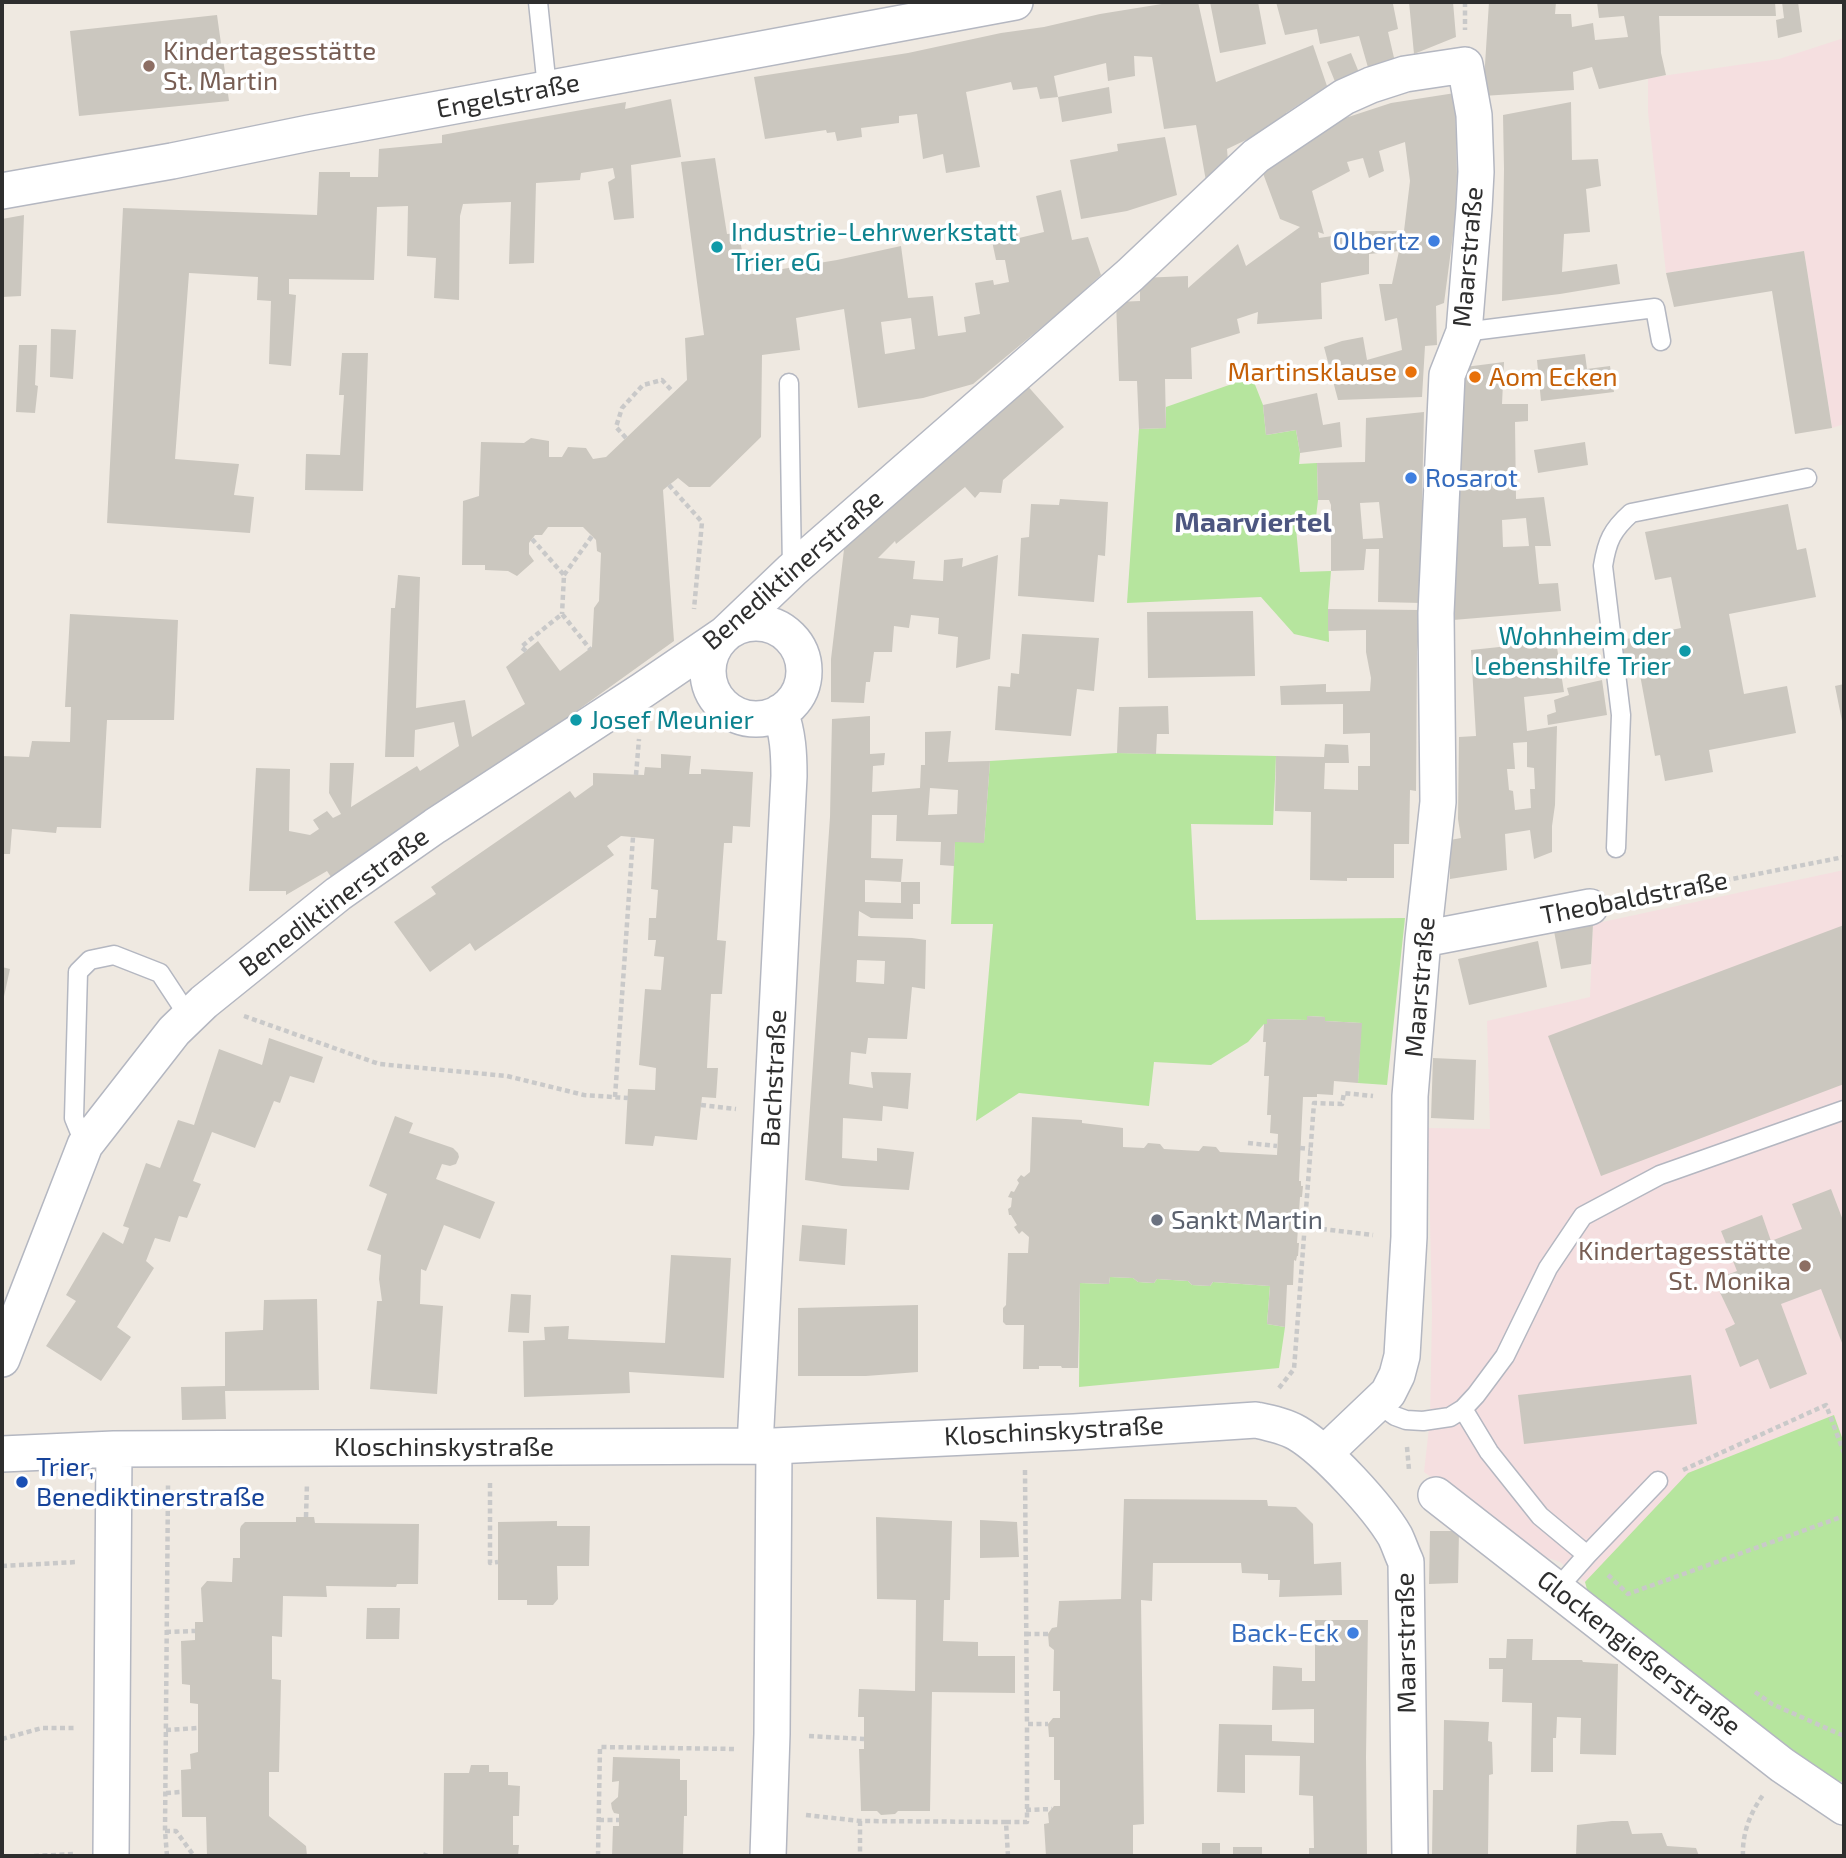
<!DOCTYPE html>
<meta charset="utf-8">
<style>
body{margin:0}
#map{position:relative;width:1846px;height:1858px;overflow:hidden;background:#efe9e1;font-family:"Exo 2",sans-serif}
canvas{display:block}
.frame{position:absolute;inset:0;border:4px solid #2e2e2e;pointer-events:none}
</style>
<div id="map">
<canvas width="1846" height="1858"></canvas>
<div class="frame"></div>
</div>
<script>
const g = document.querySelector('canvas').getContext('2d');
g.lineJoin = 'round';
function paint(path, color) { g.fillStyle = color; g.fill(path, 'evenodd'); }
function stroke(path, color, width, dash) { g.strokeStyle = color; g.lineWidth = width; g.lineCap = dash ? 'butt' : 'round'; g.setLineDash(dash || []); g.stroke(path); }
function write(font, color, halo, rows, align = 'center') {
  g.font = font + ' "Exo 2",sans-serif'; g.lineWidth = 7; g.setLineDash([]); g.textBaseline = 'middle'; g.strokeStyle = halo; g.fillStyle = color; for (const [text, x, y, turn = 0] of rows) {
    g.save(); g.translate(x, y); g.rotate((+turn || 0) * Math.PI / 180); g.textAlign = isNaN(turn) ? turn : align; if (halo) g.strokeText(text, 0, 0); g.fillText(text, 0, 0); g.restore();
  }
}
const medical = new Path2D(`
 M1844,38v386l-12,4 -28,-177 -138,22 -18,-161v-34l131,-19z
 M1844,870v913l-11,-2 -244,-184 -4,-15 -25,-20 -23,-8 -113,-82 6,-53 2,-106 -4,-185 62,1 -3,-108 103,-24 3,-73z`);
const green = new Path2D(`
 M1252,377l11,28 3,30 30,-5 4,23 -1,11 18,-1 1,37 -2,17h-21l5,55 31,-1 -3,38 1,33 -35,-8 -33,-37 -134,6 12,-174 27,-1v-21z
 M1117,753l159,3 -3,69 -82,-1 5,96 209,-2 -18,167 -29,-2 3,-60 -36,-2v-4l-17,-1 -1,4 -39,-1 -1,5h-3l-16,18 -37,23 -57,-3 -5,44 -130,-13 -43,28 17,-197h-42l4,-82h29l6,-81z
 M1110,1277l23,1 5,4 16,1 3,-4 31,2 4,4 18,1 3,-4 57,4 -3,38 18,3 -6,41 -200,19 1,-104 29,1z
 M1834,1415l10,28v339l-11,-1 -244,-184 -4,-15 103,-109z`);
const building = new Path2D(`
 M1174,2h24l18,80 97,-37 14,41 -41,27v8l-59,28 1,12 -22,20 -10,-56 -32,4 -12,-72 -18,-1 1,20 -27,5 -2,-18 -52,13 4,21 -18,2 -3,-12 -24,3 -2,-8 -45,10 14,75 -34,6 -3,-19 -20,5 -6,-45 -18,2v7l-38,5 1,9 -25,4 -2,-9 -8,1 -1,-3 -61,9 -11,-62 154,-24 93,-20 43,-6 56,-13z
 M1210,2h48l8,42 -46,9z
 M1276,2h123l-6,2 5,25 -10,3 7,30 -26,9 -10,-35 -39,8 -3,-15 -32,6z
 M1409,2h44l3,35 -42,17z
 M1489,2h67l-1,12h16l1,13 21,-4 2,17 33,-3 -4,-21 -25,2 -2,-16h178l1,14h-117l2,37 5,22 -67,14 -7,-22 -19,5 1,18 -91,6z
 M1782,2h16l4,30 -24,6 -2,-18 8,-2z
 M217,15l12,86 -150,15 -9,-85z
 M1351,53l9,22 -24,9 -9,-22z
 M1109,87l3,26 -50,9 -4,-25z
 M1455,93l2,83 -2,44 -11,83 -8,3 1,39 -12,1 -3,51 -84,3 -14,-53 18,-6 21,-4 4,23 35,-10 -5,-32 -12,3 -6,-37h13l7,-33 -30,3v20l-48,9 1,36 -65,5 1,-12 -21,7 3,14 -49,15 1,31h-27l1,49 -27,1 -2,-48h-18l-3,-79 24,-1v-23l48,-2v12l50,-44 8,22 54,-39 -20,-8 -19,-51 72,-46 58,-19zM1405,142l5,39 -6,50h-38l-47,7 -1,-6 6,2 -12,-43 38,-20 -3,-9 16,-4 6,20 15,-7 -5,-20z
 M671,99l10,58 -50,8 3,53 -20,2 -6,-38 7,-4 -2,-10 -32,5 -1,7 -44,3 -2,80 -25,1 2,-62 -48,2 -3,12 -1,84 -25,-2 2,-40 -29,-2 1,-50 -31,1 -3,73 -85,-1v15l7,1 -5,71 -22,-2 2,-63 -14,-1 1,-23 -69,-4 -14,186 64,5 -5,31 20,2 -4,36 -143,-10 16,-315 194,7 2,-43h31v5h28l1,-28 63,-6v-8l184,-33 -1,7z
 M1571,102l1,58 26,-1 3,27 -15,3 4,43 -26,2 -2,38 55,-8 3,20 -60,10 -58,7 2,-132 -1,-54z
 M1165,137l12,58 -50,16 -46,8 -11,-59 48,-9 -1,-7z
 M715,158l12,76 12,-1 7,42 91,-15 64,-14 7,52 25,-2 5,40 28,-4 -2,-15 16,-3 -5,-31 18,-3 1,5 15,-3 -4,-22h-9l-4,-19 25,-8 2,5 25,-6 -8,-36 25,-6 11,50 16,-3 13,38 -36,33 -92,76 -50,14 -65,10 -14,-99 -48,9 4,32 -38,5 -1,82 -51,50h-21l-11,-9 -15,12 11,151 -117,84 3,6 -119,74 -110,72 -4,-6 -41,24v-4h-37l7,-123 34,1 -1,62 21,4 9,-6 -6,-9 14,-9 6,7 8,-4 -12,-21 1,-30h24l-3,44 66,-41 3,5 39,-25 -5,-24 -39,8 -1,27h-29l6,-149h4l3,-33 22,2 -4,131 49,-8 7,37 53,-33 -19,-37 32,-26 22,30 32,-24 2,-39 5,-7 2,-48 -4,-2 -1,-11 -13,-13h-35l-6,8h-7l-6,8v11l5,7 -17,15 -9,-5 -23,-1v-5h-23l1,-64 16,-5 2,-54 43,1 7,-5 18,3v16h13l6,-10 18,1 7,11 13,-2 81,-77 -2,-42 19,-3 -23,-173zM911,318l4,31 -30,5 -4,-32z
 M24,215l-3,81 -19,1v-78z
 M1804,251l28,177 -37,6 -23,-143 -98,16 -8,-34z
 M51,329l25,1 -3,49 -23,-2z
 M19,345h18l-2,40 3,1 -3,27 -19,-1z
 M342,353h26l-5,138 -58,-1 1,-36 34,1 4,-60h-5z
 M1585,354l2,15 23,-3 4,26 -73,9 -4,-41z
 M1504,362l-2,42h26v17l-13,1 1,77 28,-2 7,49h-16l3,30 1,8 19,-1 3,28 -108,9 8,-196 4,-57zM1526,518l3,28 -26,1 -1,-27z
 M1025,383l39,44 -61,53 -2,13 -21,-1 -5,6 -10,-11 -69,57 -1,-3 -17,17 37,3 -2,18 30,2 1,-21 19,-2 -1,9 36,-12 -8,104 -34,9 2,-31 -20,-3 1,-16 -28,-3 -2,13 -15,-2 -2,26h-18l-4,30h-4l-2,21 -33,-1v-43l14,-118z
 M1317,393l6,32 17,-3 2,25 -42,6 -4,-23 -30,5 -3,-30z
 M1424,412l-2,88 6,1 -6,102 -44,-1 1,-53h-13l-2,21 -33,1v-66l-2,-5h-11l-1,-37 48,-1 1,-44zM1379,502l4,36 -20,1 -3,-36z
 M1585,442l3,23 -50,8 -4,-23z
 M1060,499l48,3 -3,54 -7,-1 -4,47 -76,-6 3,-58 8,-1 2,-33 28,1z
 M1788,504l9,46 9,-2 10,49 -87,17 15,80 43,-8 9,47 -87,17 4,22 -48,9 -5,-26 -5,1 -17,-92 -12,2 -5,-26 60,-12 -10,-51 -16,3 -10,-48z
 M1328,609l93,1 -4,42 -1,139 -6,-1 -1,54h-15v34h-47v3l-37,-1 1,-68 -36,-1 1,-55 48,1 1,-13 23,1 1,18h-24l-1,26 34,1v-24h12v-33l-27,1v-30l-62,1 -1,-19 46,-2v8l44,-1 1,-13 -5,-26v-22l-38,1z
 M1253,611l2,65 -107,2 -1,-66z
 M70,614l108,6 -4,100h-67l-6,108 -44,-1 -1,6 -44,-4 -2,25h-8v-98l27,1 3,-16 38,1 1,-35h-6z
 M1022,634l77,4 -5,53 -17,-2 -6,47 -76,-6 3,-44 12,1 1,-14 8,1z
 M1556,641l8,51 -40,5 3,34 30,-5 -2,79 -3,21v26l-18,7 -4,-29 -25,4 2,36 -57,9v-39l11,-2 -3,-19 1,-82 17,-1 -5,-86zM1527,742v25l7,1 1,21h-5l1,19 -16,2 -2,-19 -4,-1 -2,-21h8l-2,-26z
 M1602,680l5,35 -59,10 -1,-10 9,-3 -2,-12 15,-5 -2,-7z
 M1844,684v42h-1l-8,-40z
 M1168,706l1,28h-12l-1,20 -39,-1 2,-46z
 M870,716v38l15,-1 -1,12 -11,1 -1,26 48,-4 1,-23h4v-33l26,-1 -3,31 42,-1 -6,82 -29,-1 -1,24 -14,-1 1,-23 -45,-1 1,-26h-25l-1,43 32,1 -2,23h19v22h-7v15l-42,-1 -12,-7 -1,25 54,2 14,2 -1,49 -13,-2 -5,52 -39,-1 -2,16 -15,-2 -2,32 24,4 -2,-16 40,1 -3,36 -25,-3 -1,15 -39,-3 -1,40 35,3v-13l37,4 -5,38 -67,-4 -37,-6 25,-363 2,-98zM930,788l28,2 -1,24 -29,1zM865,880l36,2v21l-36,-1zM857,960l28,1 -1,23 -28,-2z
 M661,754l30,2 -2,18h12v-5l52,3 -3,55 -17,-1 -1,17h-8l-7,97 9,1 -4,53h-11l-4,74h11l-2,30 -14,-1 -5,43 -42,-4 -2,10 -28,-2 3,-55 27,1 1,-22 -17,-3 6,-76 16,1 3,-33 -10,-1 2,-16h-8l1,-22h7l2,-28 -7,-1 3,-50 -33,-3 -14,10 7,9 -139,96 -5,-8 -40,29 -36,-50 42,-28 -5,-7 139,-96 5,7 18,-13v-12l51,2 1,-8 16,1z
 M1593,924l-2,40 -30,5 -7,-38z
 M1844,925v159l-243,92 -53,-140z
 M1538,941l9,46 -78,18 -11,-46z
 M2,967l8,2 -7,32h-1z
 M1307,1016l18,1v4l37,2 -4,60 -24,-2 -1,14 -16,-1v3h-14l-4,84h2v5h2l-1,11h-2l-3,46h2l-1,13h-1l-1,5 -2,-1 -1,25h-6l-2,42 -18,-3 3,-38 -57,-4 -3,4 -18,-1 -4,-4 -31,-2 -3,4 -16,-1 -5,-4 -23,-1 -1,7 -29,-1 -2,85h-16l-1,-2h-22v3h-16l1,-44h-18l-3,-3v-14l3,-3 2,-52h20l1,-16 -7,-6 -3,3 -5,-7 3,-2 -6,-10h-2l-1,-6 3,-2 1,-9 -4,-1 3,-6 3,1 5,-9 -2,-3 4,-5 3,2 6,-5 2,-55 50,3v3l41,5v19l21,1 4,-5 12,1 4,5 35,2 4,-5 13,1 4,5 57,3 1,-21 -8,-1 1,-18h-4l2,-39h-5l2,-34h-3l1,-18h3v-5l40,1z
 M269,1038l54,19 -9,26 -24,-7 -10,27 -6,-2 -19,47 -43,-16 -19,49 8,3 -14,34 -8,-2 -9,26 -15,-4 -9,23 8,7 -37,59 14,10 -30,44 -55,-35 30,-45 -10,-6 37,-63 20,12 6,-16 -6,-2 23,-63 14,5 18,-48 16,5 25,-76 43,16z
 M1433,1058l43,2 -2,60 -43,-2z
 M395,1116l18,7 -4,10 44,15 5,5 1,4 -3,7 -6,2 -8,-2 -6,15 59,23 -15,37 -36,-14 -18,46 -5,-2 -1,35 23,2 -6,88 -67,-5 7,-88h5l-3,-22 2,-24 -14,-5 20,-56 -18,-8z
 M1831,1189l13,34v7l-2,1 2,7v110l-23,-59 -40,15 26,70 -37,15 -12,-30 -18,8 -15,-38 10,-5 -21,-44 23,-9 -16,-40 41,-16 9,26 31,-12 -10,-25z
 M802,1225l45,4 -2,36 -46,-4z
 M671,1255l60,3 -7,120 -95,-6 1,21 -106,4 -1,-56 22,-1 -1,-13 25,-1 -1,13 97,4z
 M511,1294l20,1 -2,38 -21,-1z
 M317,1299l2,91 -94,1 1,28 -44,1 -1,-33 44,-1v-54l38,-2 1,-30z
 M918,1305v67l-52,4h-68v-68z
 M1691,1375l6,49 -173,20 -6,-49z
 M1124,1499l143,1 1,6 28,1 17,17 1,40 27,-2 1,33 -63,2 1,-17h-12v-6l-26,-1 -1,-10h-88l-1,38 -11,-1 3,224 -11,1v31h-87l-2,-32 5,-1 -1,-10 6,-7h6v-26h-6v-43h-5l-1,-13 5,-6h7v-27h-7l1,-41 -5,-4 -1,-12 4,-6 5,-1 2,-26 62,-2z
 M296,1517h18l1,6 104,1 -1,60h-21l-1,3 -70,-1 1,11 -44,-1 -1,41 -10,-1v43l9,1 -2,92h-10v44l37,30 1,10h-100l-1,-39h-24l-1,-47 10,-1 -1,-15 8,-2v-48l-8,-1v-18l-8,-1 -1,-43 14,-1v-18h8l-2,-34 6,-7 25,1 1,-24h7v-29l1,-3 4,-4h51z
 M876,1517l76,4 -2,79h-6l-1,41 35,1v14h37v37l-83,-1 -2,119h-32l-3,3 -14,1 -4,-4h-16l-2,-62h5v-32h-6l1,-28 56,2 1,-91 -39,-1z
 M980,1520l37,2 2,35 -39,1z
 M557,1521v5h33l-1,40h-32l1,33 -5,6h-26v-5h-29v-78z
 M1430,1531h29l-1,52 -29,1z
 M367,1608h33l-1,31h-33z
 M1315,1620h53l-2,137 1,99h-58v-8h5l-1,-52 -14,-1 1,-39 -55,-1v38l-28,-1 2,-68 53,1v16l42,2v-34l-42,1 1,-44 29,2v13h13z
 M1507,1639h26l-1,21h50l1,2 35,2 -2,91 -36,-1 1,-36 -24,-1 -1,21h-3v34h-22l1,-69 -30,-1 1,-33h-14v-11h17z
 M1444,1720l45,2 -1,19 4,1 1,32 -4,1 -1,80 -56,1 1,-66h10z
 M613,1757l67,2v21h7v36h-3l-1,40h-71l1,-30h6v-12l-5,-1 -2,-4 -1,-6 7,-6 1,-16 -7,1z
 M471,1765h18v7h19v13l12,1 -1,30h-6v29h6l-1,11h-75l1,-83h25z
 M1612,1821h16l4,13 30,-1 5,13 29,2 3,8h-123l1,-31z
 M1202,1843h18v13h-18z
 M1233,1847h29v9h-29z`);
const path = new Path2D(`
 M1465,2v28
 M626,438l-10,-11 6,-19 21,-23 19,-5 11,12
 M669,485l33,37 -8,87
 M532,539l32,36 -2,39
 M564,575l28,-39
 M526,651l-5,-4 41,-33 28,35
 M636,775l3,-36
 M1625,900l219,-43
 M244,1016l135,48 128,12 77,19 44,3
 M615,1097l18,-260
 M701,1105l35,4
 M1248,1143l29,3
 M1300,1148l10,1
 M1305,1227l68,8
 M1279,1388l15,-19 20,-266 28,1 2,-11 29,3
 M1407,1447l2,23
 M1025,1470l2,254h21
 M1683,1470l143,-65 18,48
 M490,1483v80l8,-1
 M306,1517l1,-34
 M2,1566l75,-4
 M1608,1575l20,19 216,-78
 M166,1632l29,-1
 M1026,1634h22
 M1755,1692l17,12 72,32
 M166,1730l32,-2
 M809,1736l55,3
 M2,1739l40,-11h34
 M166,1793l15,-1
 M1026,1810l26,-1
 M806,1815l54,6 146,1
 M599,1820h20
 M860,1821v35
 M165,1831h11l18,25
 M34,1856l41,-2
 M167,1856l-2,-25 3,-346
 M425,1856l1,-3
 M598,1856l2,-109 136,2
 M1008,1856l-2,-34h21v-98
 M1743,1856c-1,-22 7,-43 20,-61`);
const service = new Path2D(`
 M538,2l9,86
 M1464,332l191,-24 6,33
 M789,383l3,187
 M1616,848l5,-133 -18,-149c4,-25 9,-36 28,-53l176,-35
 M85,1145l-11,-27 4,-146 12,-12 24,-5 46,18 29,44
 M1378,1404l17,12 11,4 17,1 27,-4 13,-8 13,-14 29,-39 43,-88 35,-52 77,-41 184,-65
 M1463,1409l26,43 51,64 47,39 71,-74
 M1557,1589l30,-34`);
const minor = new Path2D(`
 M2,191l170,-30 137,-28 706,-131
 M708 671a48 48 0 1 1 96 0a48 48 0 1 1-96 0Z
 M1423,939l167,-32
 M2,1359l83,-214 89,-114 30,-29 134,-108 97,-68 208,-136 82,-56 67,-64 338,-295 126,-119 88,-59 27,-12 34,-11 60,-9 9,50 2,57 -2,37 -10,123 -17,43 -11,238 2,189 -15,137 -13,157 -1,141 -7,119 -5,19 -9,18 -63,60
 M755,1446l34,-670c0,-22 -1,-43 -9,-64
 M2,1454l112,-5 660,-3 300,-14 182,-12c14,3 29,6 41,13 29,17 81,74 98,103 4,8 7,18 11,26l4,294
 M1436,1495l346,270 62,42
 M111,1856l3,-407
 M768,1856l4,-122 2,-288`);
const markers = [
 [149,66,7,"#8d6e63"],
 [1434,241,7,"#3f7fe0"],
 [717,247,7,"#0f9aa8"],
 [1411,372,7,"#e8710a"],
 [1475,377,7,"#e8710a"],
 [1411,478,7,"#3f7fe0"],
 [1685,651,7,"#0f9aa8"],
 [576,720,7,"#0f9aa8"],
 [1157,1220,7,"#6b7280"],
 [1805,1266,7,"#8d6e63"],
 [22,1482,7,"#1a4fb4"],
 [1353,1633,7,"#3f7fe0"]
];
const educationNames = [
 ["Kindertagesstätte",163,51],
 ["St. Martin",163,81],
 ["Kindertagesstätte",1791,1251,"right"],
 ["St. Monika",1791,1281,"right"]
];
const streetNames = [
 ["Engelstraße",508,96,-11],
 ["Maarstraße",1468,257,-85],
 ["Benediktinerstraße",793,570,-41],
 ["Theobaldstraße",1634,898,-11],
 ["Benediktinerstraße",334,902,-37],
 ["Maarstraße",1420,987,-85],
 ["Bachstraße",774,1078,-87],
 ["Kloschinskystraße",1054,1431,-3],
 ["Kloschinskystraße",444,1447],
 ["Maarstraße",1406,1643,-91],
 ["Glockengießerstraße",1639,1653,38]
];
const cultureNames = [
 ["Industrie-Lehrwerkstatt",731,232],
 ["Trier eG",731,262],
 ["Wohnheim der",1671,636,"right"],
 ["Lebenshilfe Trier",1671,666,"right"],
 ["Josef Meunier",590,720]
];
const shopNames = [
 ["Olbertz",1420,241],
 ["Rosarot",1425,478,"left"],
 ["Back-Eck",1339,1633]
];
const foodNames = [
 ["Martinsklause",1397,372],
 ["Aom Ecken",1489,377,"left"]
];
const worshipNames = [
 ["Sankt Martin",1171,1220]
];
const transitNames = [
 ["Trier,",36,1467],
 ["Benediktinerstraße",36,1497]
];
const neighbourhoodNames = [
 ["Maarviertel",1253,523]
];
paint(medical, '#f5dfe0');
paint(green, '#b6e59e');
paint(building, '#cbc7bf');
stroke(service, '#b4b7c1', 21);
stroke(minor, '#b4b7c1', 38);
stroke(path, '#c9c9c9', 4.5, [5, 3.5]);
stroke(service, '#fff', 18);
stroke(minor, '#fff', 35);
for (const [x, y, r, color] of markers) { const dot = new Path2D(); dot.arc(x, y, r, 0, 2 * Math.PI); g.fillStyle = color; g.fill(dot); stroke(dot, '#fff', 2.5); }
write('26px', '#785e54', '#fff', educationNames, 'left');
write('26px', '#2e2e2e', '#fff', streetNames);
write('26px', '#0d838f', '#fff', cultureNames, 'left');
write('26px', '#366cbe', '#fff', shopNames, 'right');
write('26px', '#c56008', '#fff', foodNames, 'right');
write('26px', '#5b616d', '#fff', worshipNames, 'left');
write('26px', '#164399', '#fff', transitNames, 'left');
write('bold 28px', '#4d5680', '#fff', neighbourhoodNames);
</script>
